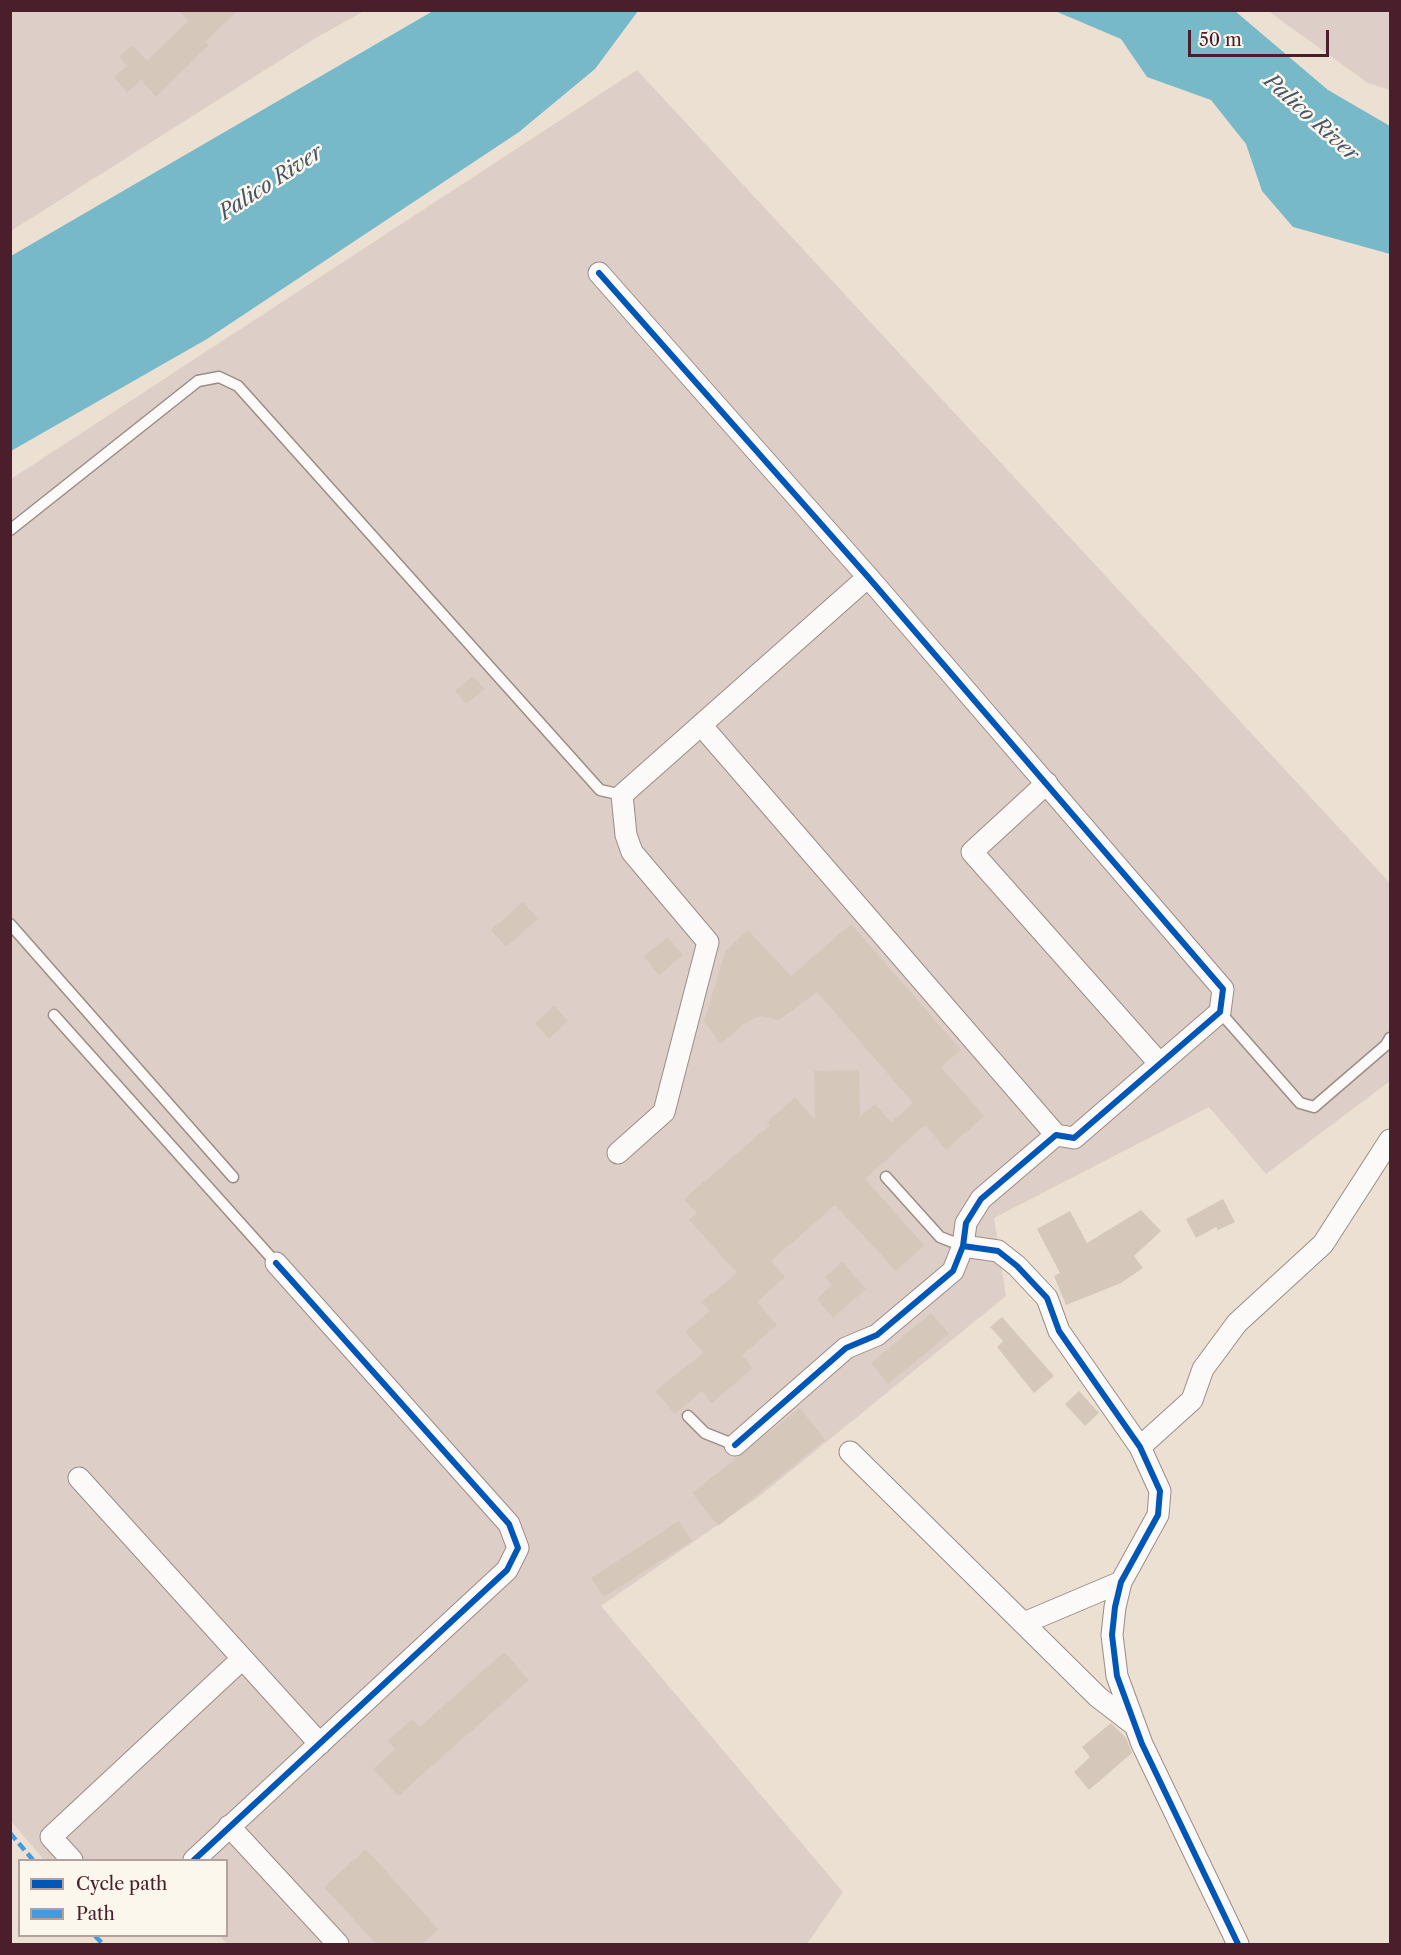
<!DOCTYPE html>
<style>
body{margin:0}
#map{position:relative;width:1401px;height:1955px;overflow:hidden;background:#ece0d2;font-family:"Libre Caslon Text",serif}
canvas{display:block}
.frame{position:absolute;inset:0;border:12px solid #4a1f2b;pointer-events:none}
.legend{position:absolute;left:18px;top:1859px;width:210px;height:78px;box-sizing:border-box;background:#fbf7ec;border:2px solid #b4a19f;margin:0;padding:8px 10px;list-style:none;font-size:18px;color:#4a1f2b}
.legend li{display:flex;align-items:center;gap:12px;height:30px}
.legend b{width:30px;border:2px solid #b4a19f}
.scale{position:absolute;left:1188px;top:30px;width:141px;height:27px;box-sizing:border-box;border:3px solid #4a1f2b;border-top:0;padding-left:8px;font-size:18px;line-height:21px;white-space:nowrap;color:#4a1f2b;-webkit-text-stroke:4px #fbf7ec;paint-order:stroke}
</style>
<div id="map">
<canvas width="1401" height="1955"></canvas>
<div class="frame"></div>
<ul class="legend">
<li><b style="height:8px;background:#0057b8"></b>Cycle path</li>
<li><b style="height:8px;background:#409be1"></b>Path</li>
</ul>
<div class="scale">50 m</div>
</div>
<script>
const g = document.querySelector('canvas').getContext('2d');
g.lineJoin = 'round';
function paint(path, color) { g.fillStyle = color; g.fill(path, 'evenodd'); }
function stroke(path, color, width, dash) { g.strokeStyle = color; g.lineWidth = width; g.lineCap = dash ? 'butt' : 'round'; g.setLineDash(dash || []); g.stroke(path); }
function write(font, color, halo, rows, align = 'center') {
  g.font = font + ' "Libre Caslon Text",serif'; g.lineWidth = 5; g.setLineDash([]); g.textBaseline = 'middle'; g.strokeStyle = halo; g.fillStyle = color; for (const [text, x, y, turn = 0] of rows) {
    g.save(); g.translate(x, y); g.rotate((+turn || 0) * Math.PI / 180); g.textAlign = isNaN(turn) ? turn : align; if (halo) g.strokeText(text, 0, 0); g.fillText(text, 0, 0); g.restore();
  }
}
const industrial = new Path2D(`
 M11,11h353l-50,28 -303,192z
 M1268,11h122v79l-22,-7z
 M637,70l753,813v198l-124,93 -57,-67 -215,111 12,78 -245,199 -160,111 242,286 -36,52h-580l-7,-8h6v-76h-182l-33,-39v-1342z`);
const water = new Path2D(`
 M433,11h205l-43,58 -76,63 -312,207 -196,112v-195z
 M1055,11h180l93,79 62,36v128l-97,-27 -31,-36 -16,-47 -35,-44 -64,-23 -26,-38z`);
const building = new Path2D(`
 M179,10h59l-33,32 4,3 -53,52 -15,-17 -14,13 -13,-16 13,-11 -8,-9 13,-12 15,16 41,-40z
 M473,676l12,13 -19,15 -11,-13z
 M523,902l15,17 -32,28 -15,-17z
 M851,924l110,126 -20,17 43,49 -38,34 -21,-25 -60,54 59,66 -28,26 -61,-66 -64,56 14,16 -28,25 20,23 -35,30 11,13 -41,35 -10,-12 -27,23 -20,-23 48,-38 -18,-21 25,-21 -8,-9 35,-29 -48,-53 8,-7 -13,-14 86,-74 -3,-3 28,-25 20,23 -1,-49 45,-1 1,47 15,-13 16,18 22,-19 -96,-111 -38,28 -19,-4 -15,7 -24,21 -17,-23 21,-69 23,-22 43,46z
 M668,937l15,18 -24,20 -15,-19z
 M554,1006l14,15 -19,18 -14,-16z
 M1223,1199l12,23 -17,8 -2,-3 -20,11 -10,-19z
 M1141,1210l20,21 -27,25 9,12 -22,15 -55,22 -12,-29 6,-3 -23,-44 33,-18 17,32z
 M842,1262l24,27 -33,29 -16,-19 15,-14 -7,-8z
 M931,1313l18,21 -61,50 -17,-21z
 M1002,1317l52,59 -20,17 -37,-46 6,-6 -13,-14z
 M1079,1391l20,22 -14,13 -20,-22z
 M800,1408l25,32 -107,86 -26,-33z
 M679,1521l13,20 -88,56 -13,-19z
 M504,1652l25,28 -131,116 -25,-27 22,-20 -7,-8 24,-22 8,8z
 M1111,1723l15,15 6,15 -43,37 -15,-18 16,-15 -8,-10z
 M366,1849l72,80 -16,15h-46l-52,-57z`);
const lane = new Path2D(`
 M10,530l188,-149 21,-4 19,9 362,404 22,5
 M10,924l223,253
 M1220,1012l80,91 14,4 72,-62 4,-7
 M54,1015l222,248
 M886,1177l54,60 23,9
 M688,1416l17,17 30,12`);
const street = new Path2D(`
 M599,273l269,304 355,412 -3,23 -146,126 -18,-3 -75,64 -15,24 -3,23 -10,25 -76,64 -31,13 -111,97
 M701,725l355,410
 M1047,783l-75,69 188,212
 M618,1153l46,-41 44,-170 -76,-90 -6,-17 -4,-40 246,-218
 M963,1246l35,5 19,15 30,32 12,33 81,116 20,44 -2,24 -37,67 -6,25 -3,28 5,41 25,68 96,200
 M1140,1447l52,-47 11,-31 34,-46 86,-79 67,-104
 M850,1452l248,245 35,27
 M79,1478l241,266
 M1024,1623l97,-41
 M229,1826l109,118
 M72,1860l-21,-23 191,-178
 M194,1860l313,-290 11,-22 -9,-24 -233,-261`);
const quiet = new Path2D(`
 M10,1833l23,27
 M95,1936l8,8`);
const cycleway = new Path2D(`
 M599,273l269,304 355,412 -3,23 -146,126 -18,-3 -75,64 -15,24 -3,23 -10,25 -76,64 -31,13 -111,97
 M963,1246l35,5 19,15 30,32 12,33 81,116 20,44 -2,24 -37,67 -6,25 -3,28 5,41 25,68 96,200
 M194,1860l313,-290 11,-22 -9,-24 -233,-261`);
const waterNames = [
 ["Palico River",1311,118,42],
 ["Palico River",271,183,-33]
];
paint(industrial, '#decec8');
paint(water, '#78b9c9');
paint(building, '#d5c8bb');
stroke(lane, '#9a8d88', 13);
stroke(street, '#9a8d88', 23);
stroke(lane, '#fcfaf8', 10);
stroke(street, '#fcfaf8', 21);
stroke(quiet, '#409be1', 4.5, [9, 4.5]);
stroke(cycleway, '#0057b8', 6);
write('italic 21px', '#485669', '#fbf7ec', waterNames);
</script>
